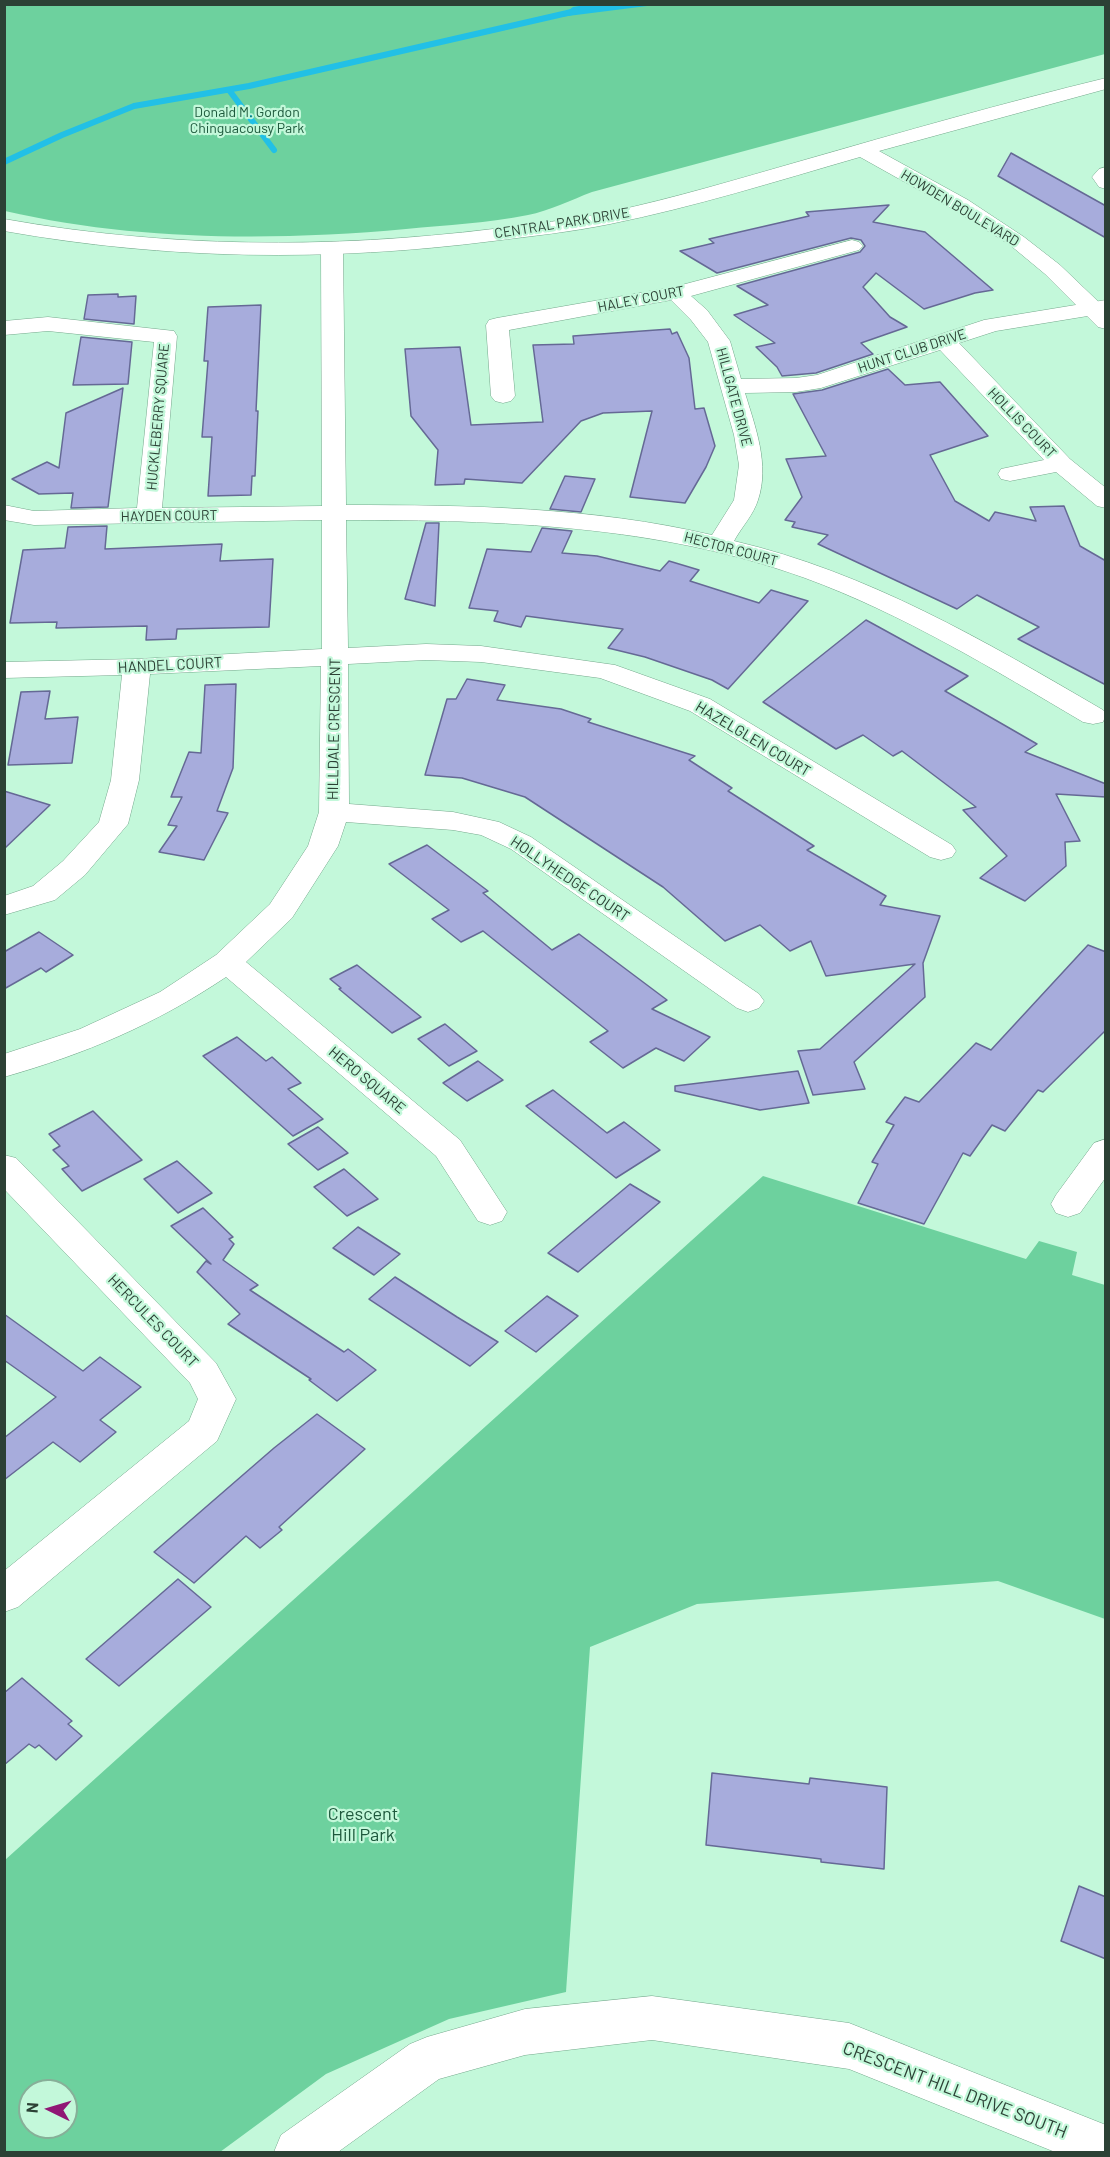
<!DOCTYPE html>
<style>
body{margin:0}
#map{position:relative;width:1110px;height:2157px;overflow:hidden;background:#c3f8da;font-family:Barlow,sans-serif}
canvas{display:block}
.frame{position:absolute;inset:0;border:6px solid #2c4135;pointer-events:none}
.north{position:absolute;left:18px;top:2079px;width:60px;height:60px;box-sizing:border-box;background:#c3f8da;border:2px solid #87af98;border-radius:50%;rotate:275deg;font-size:16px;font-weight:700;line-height:24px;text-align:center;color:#2c4135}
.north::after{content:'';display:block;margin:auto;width:21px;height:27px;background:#901775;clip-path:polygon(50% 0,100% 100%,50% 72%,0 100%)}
</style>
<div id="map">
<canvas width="1110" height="2157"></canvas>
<div class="frame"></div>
<div class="north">N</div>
</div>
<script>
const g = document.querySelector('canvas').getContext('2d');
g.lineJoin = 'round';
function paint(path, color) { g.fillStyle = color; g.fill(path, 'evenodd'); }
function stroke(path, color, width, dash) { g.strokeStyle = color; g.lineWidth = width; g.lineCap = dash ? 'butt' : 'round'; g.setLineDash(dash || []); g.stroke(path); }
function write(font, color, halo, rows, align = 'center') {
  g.font = font + ' Barlow,sans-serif'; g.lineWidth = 4.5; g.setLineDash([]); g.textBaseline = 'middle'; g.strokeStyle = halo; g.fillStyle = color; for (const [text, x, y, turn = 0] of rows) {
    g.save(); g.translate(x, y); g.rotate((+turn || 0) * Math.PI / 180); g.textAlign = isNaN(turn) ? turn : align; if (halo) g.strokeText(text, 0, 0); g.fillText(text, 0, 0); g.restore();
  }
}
const green = new Path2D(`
 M5,5h1100v49l-513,138c-21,8 -43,19 -64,23 -40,8 -81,10 -122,14 -132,12 -271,12 -401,-18z
 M763,1176l263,83 13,-18 38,11 -5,23 33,10v334l-107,-38 -301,23 -107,43 -24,345 -117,27 -123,55 -106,78h-215v-292zM30,2091h36v36h-36z`);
const water = new Path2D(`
 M585,5v-1l70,1 -95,12 13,-10z`);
const stream = new Path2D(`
 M229,90l45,60
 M4,162l58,-27 72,-29 115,-20 327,-75`);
const building = new Path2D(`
 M1011,153l95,53v32l-108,-62z
 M889,205l-16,17 52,10 68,58 -18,3 -51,16 -48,-36 -13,14 27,30 17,10 -46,16 12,11 -57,19 -34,3 -5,-9 -21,-20 19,-4 -41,-28 34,-10 -31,-19 123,-34 5,-6 -4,-6 -10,-2 -134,35 -37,-22 34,-8 -5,-4 100,-23 -3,-4z
 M118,294v3l18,-1 -2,28 -50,-5 4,-24z
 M261,305l-5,106h2l-3,65h-3l-1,19 -43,1 4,-59h-10l6,-76h-4l4,-54z
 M670,329l2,5 5,-2 12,26 6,51 9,-1 11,38 -9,21 -21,36 -55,-6 22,-86 -49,2 -22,8 -59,62 -57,-4 -1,5 -29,1 3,-35 -27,-34 -6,-67 55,-2 11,78 72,-3 -10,-77 41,-1 -1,-8z
 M81,337l51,5 -4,42 -55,1z
 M888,369l17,16 35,-3 48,54 -58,19 25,46 34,20 6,-9 41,9 -6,-14 34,-1 16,40 26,15v124l-88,-46 21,-12 -62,-32 -20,14 -139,-65 10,-9 -36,-8 3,-5 -10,-2 17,-23 -16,-38 40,-3 -33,-62 29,-4z
 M123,388l-15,119 -37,1 2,-15 -34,1 -27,-15 35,-17 12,6 7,-55z
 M565,476l30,3 -14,33 -31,-3z
 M426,523h13l-4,83 -30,-7z
 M107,526l-2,23 117,-5 -2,17 53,-2 -4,68 -92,2 -1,10 -30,1 1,-14 -91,2 1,-6 -47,1 13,-73 42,-2 3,-21z
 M542,528l30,3 -10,22 35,3 63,15 9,-10 30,9 -9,11 69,22 12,-13 37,11 -80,88 -16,-9 -67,-23 -37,-9 15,-19 -97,-13 -5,11 -27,-6 4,-10 -29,-3 18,-59 44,3z
 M866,620l102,56 -23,15 92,53 -12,8 81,32v13l-50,-3 24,47 -15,1 1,24 -41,35 -45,-23 27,-22 -44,-46 13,-3 -74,-56 -9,5 -30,-21 -27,14 -73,-47z
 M467,679l38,6 -8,15 64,9 30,10 -3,3 107,34 -6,4 43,28 -4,3 86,55 -7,4 79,46 -6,9 60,11 -17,47 2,34 -71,65 11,27 -52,6 -15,-44 22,-2 95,-85 -89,12 -15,-35 -21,10 -30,-26 -35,16 -62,-54 -138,-90 -63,-19 -37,-3 22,-76h9z
 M236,684l-3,84 -16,43 11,2 -24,47 -45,-8 18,-26 -9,-1 14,-28h-11l18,-45 12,1 4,-68z
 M50,691l-5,28 33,-2 -6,46 -64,2 13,-73z
 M4,791l46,14 -46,44z
 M427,845l61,46 -5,2 69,57 27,-16 88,66 -15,9 58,28 -26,24 -28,-13 -33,20 -33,-26 18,-11 -125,-100 -22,11 -29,-23 17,-9 -60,-46z
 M39,932l34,23 -27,17 -5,-4 -37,21v-37z
 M1088,945l18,7v78l-63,62 -5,-2 -33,41 -13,-6 -22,31 -7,-3 -39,71 -66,-21 20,-39 -6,-2 22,-37 -8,-3 19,-25 14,5 57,-59 15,7z
 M357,965l64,52 -29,16 -53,-44 2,-1 -11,-9z
 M445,1024l32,27 -28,15 -31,-27z
 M237,1037l29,24 6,-4 29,26 -13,6 35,30 -30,17 -90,-80z
 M478,1061l25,19 -36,21 -24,-18z
 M798,1071l11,32 -49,7 -85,-19v-5z
 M553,1090l54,43 17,-11 36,28 -44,28 -90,-72z
 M93,1111l49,49 -60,31 -20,-22 7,-3 -16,-16 7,-4 -11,-12z
 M318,1127l30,26 -30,17 -30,-26z
 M177,1161l35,32 -34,20 -34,-34z
 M344,1169l34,30 -31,17 -33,-29z
 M630,1184l30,18 -82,70 -30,-19z
 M203,1208l30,29 -4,2 5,5 -11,16 35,25 -8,5 94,62 4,-3 28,21 -39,31 -28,-21 2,-1 -83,-55 12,-10 -43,-42 9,-11 5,3 -40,-38z
 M358,1227l42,27 -26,21 -41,-27z
 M395,1277l62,40 41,25 -28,24 -101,-67z
 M547,1296l31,20 -42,36 -31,-21z
 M4,1314l79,57 17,-14 41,30 -41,33 16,12 -36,30 -27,-20 -49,38v-42l52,-41 -52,-37z
 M317,1414l48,35 -86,78 3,3 -22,18 -14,-12 -52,47 -40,-31 120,-104z
 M178,1579l33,28 -92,79 -33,-27z
 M22,1678l50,43 -4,3 14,12 -26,24 -17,-15 -4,3 -6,-4 -25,21v-72z
 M712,1773l97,11 1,-6 77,9 -3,82 -63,-7v-3l-115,-14z
 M1079,1886l27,11v62l-45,-18z`);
const minor = new Path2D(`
 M1106,167v22l-7,-2 -7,-10 7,-8z
 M852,240l7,2 4,4 -4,4 -168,46 16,14 23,31 11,38 55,-1 21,-3 167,-55 122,-20v13l-110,18 -37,12 111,116 36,29v20l-9,-2 -41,-34 -46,9 -9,-2 -3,-5 3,-5 43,-9 -104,-110 -119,38 -25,4 -51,1c10,33 25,72 13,107 -4,14 -17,28 -24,41 133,31 251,100 369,169l3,4 -3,8 -10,2 -10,-2c-90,-53 -180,-108 -278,-144 -147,-53 -305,-58 -459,-58l2,128 78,-4 55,2 134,19 95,34 242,146 4,6 -4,6 -11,3 -11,-3 -240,-146 -90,-33 -119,-16 -55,-2 -78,4 1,140 104,8 46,10 32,15 228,157 5,7 -5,7 -11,4 -11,-4 -226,-159 -30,-14 -28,-5 -107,-8 -8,24 -46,72 -46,44 214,178 47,72 -5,9 -12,4 -12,-4 -42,-65 -210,-179c-70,47 -141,77 -222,100v-23l76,-25 80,-37 56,-37 54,-51 38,-58 11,-34 2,-146 -171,8 -11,106 -11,44 -43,51 -30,25 -51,15v-19l29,-10 30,-25 36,-39 12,-42 11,-105 -118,3v-16l133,-3 185,-10v-129l-288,5 -30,-5v-15l30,6 103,-3 17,-166 -106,-11 -44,4v-14l44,-4 126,14 3,5 -15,172 160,-2 -1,-258 4,-4 7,-2 7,2 4,4 3,257c122,0 247,2 366,30l22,-35 5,-35 -5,-30 -26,-93 -17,-22 -20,-20 -162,30 6,66 -4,5 -8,2 -8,-2 -4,-5 -5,-71 3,-5 8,-2 177,-31z
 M1106,1139v38l-26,36 -12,4 -12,-4 -5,-9 5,-9 38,-52z
 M4,1155l12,3 200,205 20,36 -19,42 -199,166 -14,5v-41l185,-150 9,-22 -8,-16 -186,-194z
 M652,1996l197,27 257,102v27h-51l-206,-83 -197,-29 -127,15 -86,24 -101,73h-64l7,-17 129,-91 17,-7 98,-28z`);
const tertiary = new Path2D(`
 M1106,78v11l-227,62 89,49 56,37 36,28 46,44v20l-8,-2 -53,-53 -35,-29 -57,-36 -93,-52c-83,24 -166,50 -250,67 -39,8 -78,12 -117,17 -164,21 -326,19 -489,-10v-12c163,29 325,30 489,10 39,-5 78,-9 117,-17 65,-14 128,-33 191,-51 101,-29 202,-58 305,-83z`);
const farParknames = [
 ["Donald M. Gordon",247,112],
 ["Chinguacousy Park",247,128]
];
const farStreetnames = [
 ["HOWDEN BOULEVARD",960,208,31],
 ["CENTRAL PARK DRIVE",562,223,-9],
 ["HALEY COURT",641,299,-11],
 ["HUNT CLUB DRIVE",912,351,-18],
 ["HILLGATE DRIVE",734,397,75],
 ["HUCKLEBERRY SQUARE",158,417,-85],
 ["HOLLIS COURT",1022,423,46],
 ["HAYDEN COURT",169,516,-1],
 ["HECTOR COURT",731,549,15]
];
const streetNames = [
 ["HANDEL COURT",170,665,-3],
 ["HILLDALE CRESCENT",334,729,-89],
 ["HAZELGLEN COURT",753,739,31],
 ["HOLLYHEDGE COURT",570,879,34],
 ["HERO SQUARE",367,1080,40],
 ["HERCULES COURT",153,1321,46]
];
const nearParknames = [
 ["Crescent",363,1814],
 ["Hill Park",363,1835]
];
const nearStreetnames = [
 ["CRESCENT HILL DRIVE SOUTH",955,2090,21]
];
paint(green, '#6dd19e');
paint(water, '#22c0e6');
stroke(stream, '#22c0e6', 6);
paint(building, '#a7acdc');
stroke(building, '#656995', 1.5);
stroke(minor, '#75a88c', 1);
stroke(tertiary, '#75a88c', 1);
paint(minor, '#fff');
paint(tertiary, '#fff');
write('14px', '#1d583c', '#c3f8da', farParknames);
write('14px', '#2c4135', '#c3f8da', farStreetnames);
write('15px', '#2c4135', '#c3f8da', streetNames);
write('18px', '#1d583c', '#c3f8da', nearParknames);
write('18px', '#2c4135', '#c3f8da', nearStreetnames);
</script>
